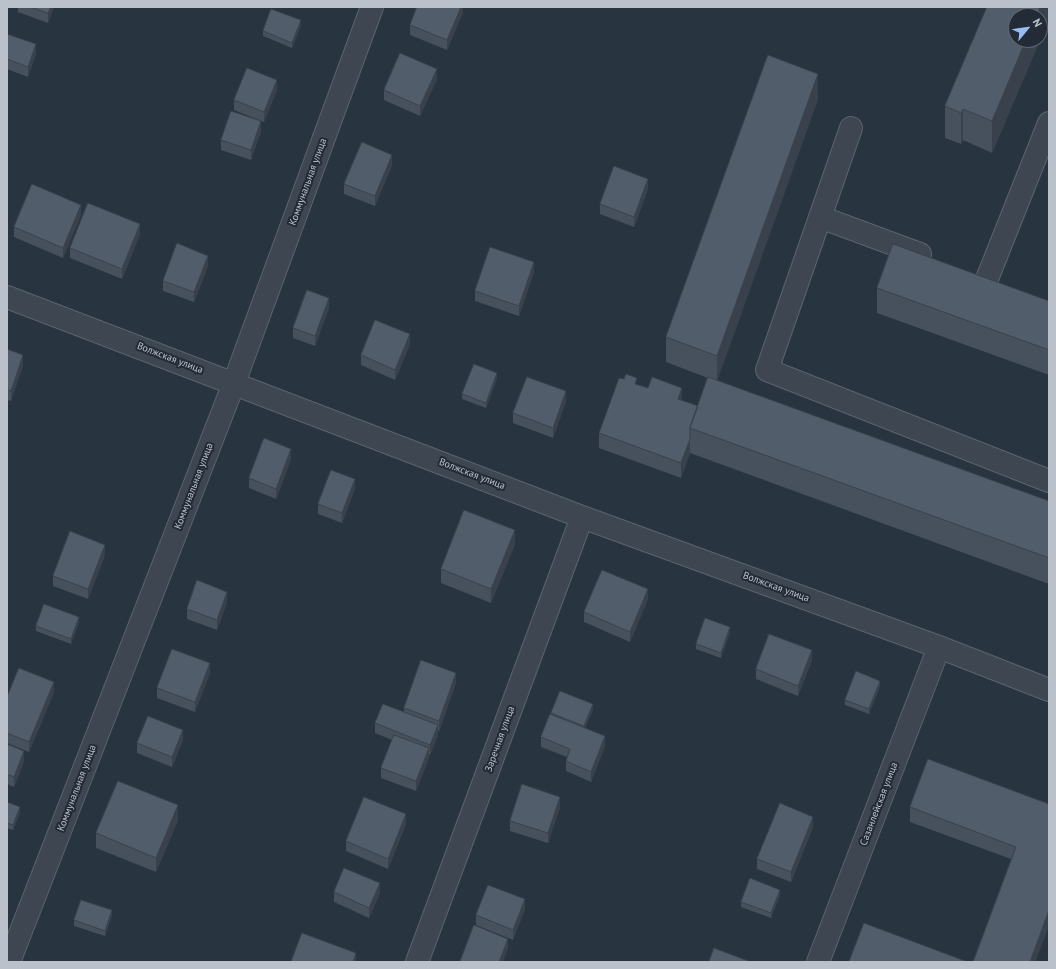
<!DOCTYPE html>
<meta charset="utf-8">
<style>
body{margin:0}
#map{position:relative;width:1056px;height:969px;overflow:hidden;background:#293441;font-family:"PT Sans",sans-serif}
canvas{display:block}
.frame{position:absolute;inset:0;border:8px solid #bac1cb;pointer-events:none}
.north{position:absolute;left:1008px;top:8px;width:40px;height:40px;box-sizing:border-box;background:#222b36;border:1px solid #5f6772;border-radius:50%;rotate:61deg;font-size:11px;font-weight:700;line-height:16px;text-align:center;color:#bac1cb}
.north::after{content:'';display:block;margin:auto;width:14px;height:18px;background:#99bdf1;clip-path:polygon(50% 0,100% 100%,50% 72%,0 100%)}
</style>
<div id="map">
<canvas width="1056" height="969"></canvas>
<div class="frame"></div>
<div class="north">N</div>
</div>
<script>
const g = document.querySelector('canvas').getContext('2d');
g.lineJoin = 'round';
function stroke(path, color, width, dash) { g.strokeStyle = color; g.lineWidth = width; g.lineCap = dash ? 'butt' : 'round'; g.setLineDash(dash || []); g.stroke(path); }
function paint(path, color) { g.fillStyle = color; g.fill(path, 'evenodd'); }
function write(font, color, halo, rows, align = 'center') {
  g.font = font + ' "PT Sans",sans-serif'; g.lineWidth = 4; g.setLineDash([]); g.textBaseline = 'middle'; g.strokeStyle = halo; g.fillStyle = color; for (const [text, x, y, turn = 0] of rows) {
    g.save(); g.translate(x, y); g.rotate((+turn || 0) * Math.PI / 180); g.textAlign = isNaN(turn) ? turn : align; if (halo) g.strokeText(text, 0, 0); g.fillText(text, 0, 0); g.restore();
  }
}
const minor = new Path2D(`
 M851,128l-84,242 282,111
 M820,217l100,37
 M987,279l62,-156
 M7,297l575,220 357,130 110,43
 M9,962l225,-579 138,-376
 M417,962l165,-445
 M818,962l121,-315`);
const wall = new Path2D(`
 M18,7h36l-6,16 -30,-11z
 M463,7v5l-16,38 -37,-15v-10z
 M301,25l-9,23 -29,-12v-5z
 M7,34l29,20 -8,23 -21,-8z
 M1016,40h24l-48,113 -29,-13 -2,4 -16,-6v-32z
 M437,79l-17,37 -36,-16v-10z
 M277,90l-13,32 -30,-12v-10z
 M818,99l-101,282 332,120v83l-359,-131 -9,25 -82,-30v-15l38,-49 61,22 10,-28 -42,-16v-25z
 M261,131l-10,29 -30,-10v-10z
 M392,165l-17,41 -31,-12v-10z
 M648,189l-14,38 -34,-13v-10z
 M81,215l-18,43 -49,-21v-10z
 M140,234l-18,45 -52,-21v-10z
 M208,266l-14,36 -31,-11v-10z
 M534,272l-15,44 -44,-15v-10z
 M877,288l172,13v74l-172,-62z
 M329,308l-14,38 -22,-8v-10z
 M410,344l-15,36 -34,-15v-10z
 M7,349l16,16 -12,36 -4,-1z
 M497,378l-11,30 -24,-9v-5z
 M566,401l-13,37 -40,-15v-10z
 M291,459l-15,40 -27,-11v-10z
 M355,488l-13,35 -24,-9v-10z
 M515,544l-24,59 -50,-20v-14z
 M105,555l-17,44 -35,-13v-10z
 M648,599l-18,43 -46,-20v-10z
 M227,602l-10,28 -30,-11v-10z
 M79,622l-8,22 -35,-13v-5z
 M730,632l-9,26 -25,-9v-5z
 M812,660l-14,36 -42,-17v-10z
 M210,673l-15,39 -38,-14v-10z
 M456,683l-17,48h-1v4l-8,20 -1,-1v4l-13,33 -35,-13v-10l11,-28 -17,-7v-10l29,-11v-4z
 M880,686l-11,28 -24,-9v-5z
 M54,692l-25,60 -22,-9v-46z
 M593,709l-8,19 20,18 -14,36 -25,-11v-10l1,-4 -26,-10v-10l10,-22v-2z
 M183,740l-11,27 -35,-14v-10z
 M7,744l17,17 -10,26 -7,-3z
 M7,802l13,11 -7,17 -6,-2z
 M1049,804v121l-14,37h-62l38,-103 -101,-37v-15z
 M560,807l-12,36 -38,-12v-10z
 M178,820l-22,52 -60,-24v-15z
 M406,824l-18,45 -42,-18v-10z
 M813,827l-22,55 -34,-13v-10z
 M334,892l46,1 -11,25 -35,-16z
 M780,895l-9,23 -30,-11v-5z
 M525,909l-12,31 -37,-15v-10z
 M112,915l-7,21 -31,-10v-6z`);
const shadedWall = new Path2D(`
 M51,7h3l-6,16v-10z
 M461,7h2v5l-16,38v-10z
 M1040,7h9v11l-9,22v-24h-3z
 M301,20v5l-9,23v-5z
 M1026,40h14l-48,113v-32z
 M36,44v10l-8,23v-10z
 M437,69v10l-17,37v-10z
 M818,74v25l-101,282v-25z
 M277,80v10l-13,32v-10z
 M963,109v31l-2,4v-31z
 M261,121v10l-10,29v-10z
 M392,155v10l-17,41v-10z
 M648,179v10l-14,38v-10z
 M81,205v10l-18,43v-10z
 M140,224v10l-18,45v-10z
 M208,256v10l-14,36v-10z
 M534,262v10l-15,44v-10z
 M329,298v10l-14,38v-10z
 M410,334v10l-15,36v-10z
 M23,355v10l-12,36v-10z
 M497,373v5l-11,30v-5z
 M682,388v14l-4,-3z
 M566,391v10l-13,37v-10z
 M690,439v14l-9,25v-15z
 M291,449v10l-15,40v-10z
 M355,479v9l-13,35v-10z
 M515,530v14l-24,59v-14z
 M105,545v10l-17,44v-10z
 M648,589v10l-18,43v-10z
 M227,592v10l-10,28v-10z
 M79,617v5l-8,22v-5z
 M730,627v5l-9,26v-5z
 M812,650v10l-14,36v-10z
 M210,663v10l-15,39v-10z
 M456,673v10l-17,48v-10z
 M880,681v5l-11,28v-5z
 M54,682v10l-25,60v-10z
 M593,704v5l-9,22v-5z
 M438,725v10l-8,20v-10z
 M183,730v10l-11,27v-10z
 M605,736v10l-14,36v-10z
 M429,748v10l-13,33v-10z
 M24,751v10l-10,26v-10z
 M560,797v10l-12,36v-10z
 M178,805v15l-22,52v-14z
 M20,807v6l-7,17v-5z
 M406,814v10l-18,45v-10z
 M813,817v10l-22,55v-10z
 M380,883v10l-11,25v-10z
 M780,890v5l-9,23v-5z
 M525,899v10l-12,31v-10z
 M112,910v5l-7,21v-5z
 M1049,910v15l-14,37h-5z
 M508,939v10l-5,13h-4z
 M356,953v9h-3z`);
const building = new Path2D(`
 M31,7h20l-3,6z
 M417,7h44l-14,33 -37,-15z
 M987,7h53l-3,9h-21v24h10l-34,81 -29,-12 -2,4 -16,-7z
 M271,9l30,11 -9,23 -29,-12z
 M7,34l29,10 -8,23 -21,-8z
 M400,53l37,16 -17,37 -36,-16z
 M768,55l50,19 -101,282 -51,-19z
 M247,68l30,12 -13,32 -30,-12z
 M231,111l30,10 -10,29 -30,-10z
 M362,142l30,13 -17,41 -31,-12z
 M614,166l34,13 -14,38 -34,-13z
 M32,184l49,21 -18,43 -49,-21z
 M88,203l52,21 -18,45 -52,-21z
 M177,243l31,13 -14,36 -31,-11z
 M893,244l156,57v49l-172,-62z
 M490,247l44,15 -15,44 -44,-15z
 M307,290l22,8 -14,38 -22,-8z
 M375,320l35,14 -15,36 -34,-15z
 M7,349l16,6 -12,36 -4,-1z
 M474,364l23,9 -11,30 -24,-9z
 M626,374l11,4 -2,6 13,4 4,-11 30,11 -4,11 20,7 -8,22v11l-9,24 -82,-30 20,-55 5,1z
 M527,377l39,14 -13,37 -40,-15z
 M708,377l341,124v57l-359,-130z
 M264,438l27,11 -15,40 -27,-11z
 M331,470l24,9 -13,34 -24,-9z
 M464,510l51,20 -24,59 -50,-20z
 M70,531l35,14 -17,44 -35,-13z
 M602,570l46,19 -18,43 -46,-20z
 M197,580l30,12 -10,28 -30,-11z
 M44,604l35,13 -8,22 -35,-13z
 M705,618l25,9 -9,26 -25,-9z
 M769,634l43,16 -14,36 -42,-17z
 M172,649l38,14 -15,39 -38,-14z
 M421,660l35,13 -17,48 -35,-13z
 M19,668l35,14 -25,60 -22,-9v-36z
 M856,671l24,10 -11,28 -24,-9z
 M560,691l33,13 -9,22 -33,-13z
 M383,704l55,21 -8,20 -55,-22z
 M550,714l55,22 -14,36 -25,-11 4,-12 -29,-12z
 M148,716l35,14 -11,27 -35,-14z
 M394,735l35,13 -13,33 -35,-13z
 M7,744l17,7 -10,26 -7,-3z
 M928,759l121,45v106l-19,52h-57l43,-115 -106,-40z
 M118,781l60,24 -22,53 -60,-25z
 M522,784l38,13 -12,36 -38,-12z
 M364,797l42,17 -18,45 -42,-18z
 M7,802l13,5 -7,18 -6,-2z
 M780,803l33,14 -22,55 -34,-13z
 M344,868l36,15 -11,25 -35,-16z
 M750,878l30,12 -9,23 -30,-11z
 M488,885l37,14 -12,31 -37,-15z
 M81,900l31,10 -7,21 -31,-11z
 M864,923l104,39h-119z
 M474,925l34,14 -9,23h-39z
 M302,933l54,20 -3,9h-62z
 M714,948l37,14h-42z`);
const streetNames = [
 ["Коммунальная улица",308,182,-70],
 ["Волжская улица",170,358,21],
 ["Волжская улица",472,474,21],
 ["Коммунальная улица",194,486,-69],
 ["Волжская улица",776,587,20],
 ["Заречная улица",500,739,-70],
 ["Коммунальная улица",77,788,-69],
 ["Сазанлейская улица",879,804,-69]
];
stroke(minor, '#5b646e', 24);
stroke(minor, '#3d4651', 22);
paint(wall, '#47505d');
paint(shadedWall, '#39414c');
paint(building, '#525d6c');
stroke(building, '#39414c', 1);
write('10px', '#bac1cb', '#222b36', streetNames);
</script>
